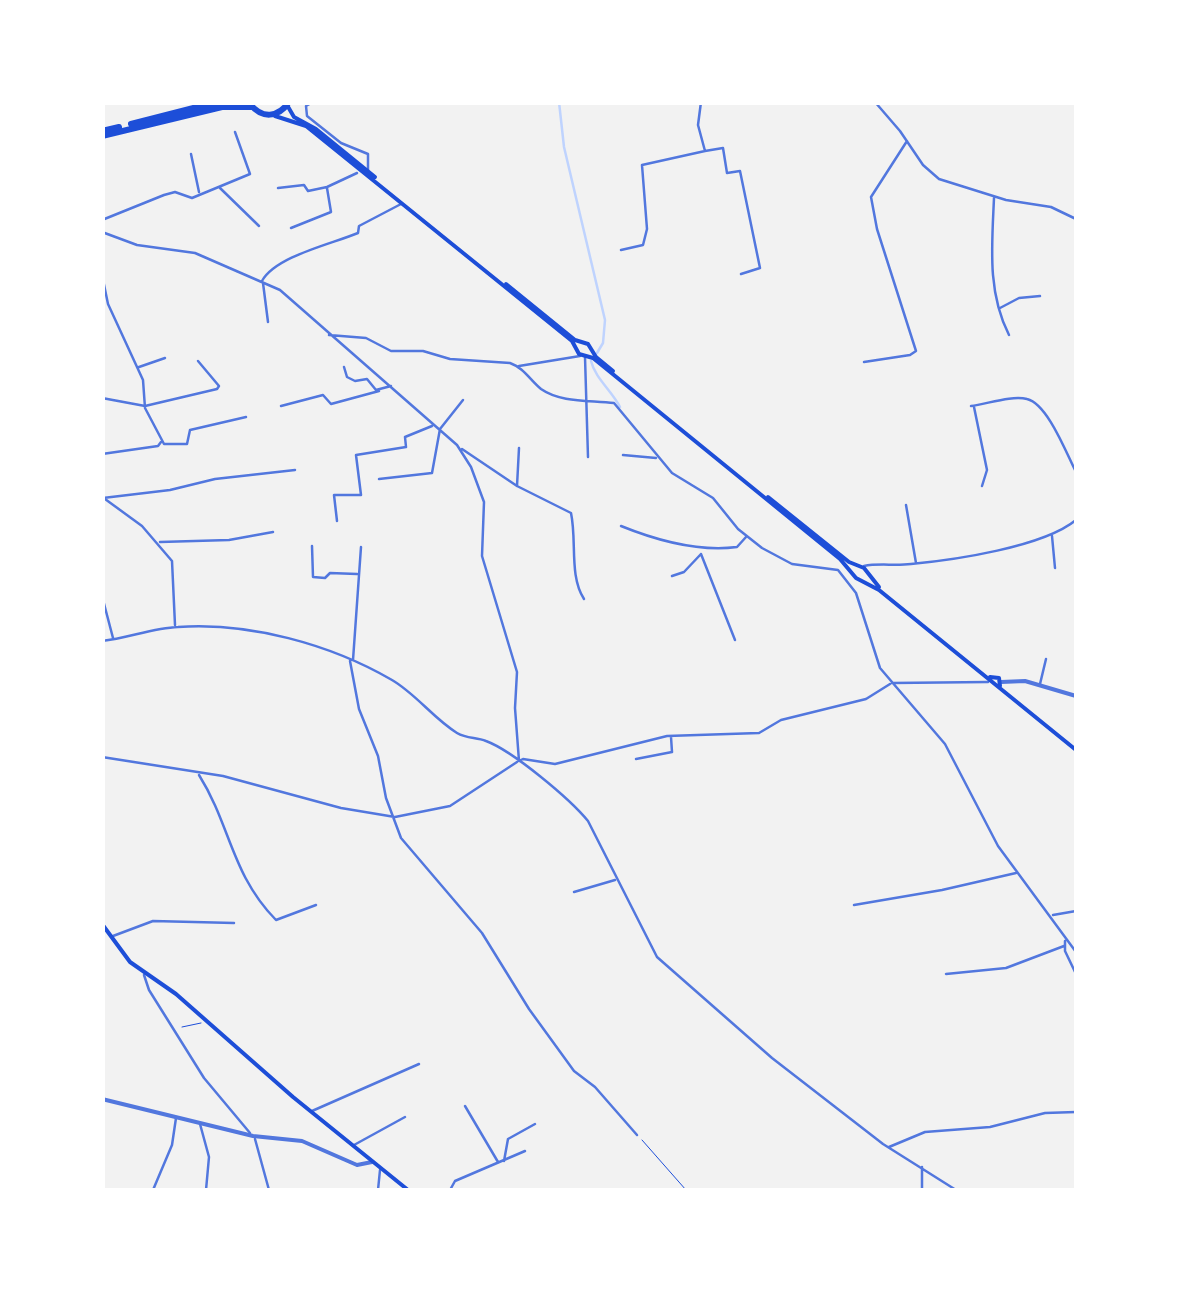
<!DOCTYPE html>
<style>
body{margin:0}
#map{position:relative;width:1179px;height:1293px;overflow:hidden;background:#f2f2f2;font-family:Raleway,sans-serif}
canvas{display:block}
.frame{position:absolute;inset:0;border:105px solid #fff;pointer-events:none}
</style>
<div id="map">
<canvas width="1179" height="1293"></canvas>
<div class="frame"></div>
</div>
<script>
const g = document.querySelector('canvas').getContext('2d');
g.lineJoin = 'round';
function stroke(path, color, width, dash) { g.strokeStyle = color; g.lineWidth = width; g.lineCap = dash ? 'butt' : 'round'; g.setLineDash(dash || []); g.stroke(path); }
const stream = new Path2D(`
 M559,102l5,45 41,173 -2,23 -6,10
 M591,361c4,17 21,30 29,46`);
const path = new Path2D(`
 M182,1027l19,-4
 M642,1140l44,50`);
const minor = new Path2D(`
 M313,102l-7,4 1,10 34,27 27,11v16
 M701,102l-3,23 7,26 18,-3 4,25 13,-2 20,97 -19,6
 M875,102l25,29 23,34 16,14 67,21 45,7 25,12
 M191,154l8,38
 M220,188l39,38
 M278,188l26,-3 4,6 19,-4 30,-14
 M994,198c-2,47 -7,94 15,137
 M102,220l62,-25 11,-3 17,6 58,-24 -15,-42
 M291,228l40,-16 -4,-24
 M102,232l35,13 58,8 85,37 177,155 14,22 13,35 -2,54 35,116 -2,36 4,53
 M621,250l22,-5 4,-16 -5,-64 63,-14
 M102,275l6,29 35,76 2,28 19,36h23l3,-14 56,-13
 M262,281c14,-25 70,-37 96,-48l1,-7 42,-22
 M263,283l5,39
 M1000,308l19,-10 21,-2
 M329,335l37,3 25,13h32l27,8 60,4c14,5 20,17 31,26 20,14 49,11 73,14l58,70 41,25 25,31 24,19 30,16 46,6 18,23 24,75 65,76 53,102 78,106
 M585,357l3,100
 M864,362l46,-7 6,-4 -39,-122 -6,-32 36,-56
 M519,366l61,-10
 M139,367l26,-9
 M344,367l3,10 8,4 12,-2 9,11 15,-4
 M102,398l43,8 72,-17 2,-3 -21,-25
 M281,406l42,-11 8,9 48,-13
 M971,406c16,-2 41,-11 56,-7 21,5 40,56 49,73
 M974,407l13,63 -5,16
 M462,449l55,37 54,27c6,28 -2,63 13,86
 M102,454l56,-8 3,-4
 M623,455l33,3
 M379,479l53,-6 8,-44 23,-29
 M517,486l2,-38
 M103,498l67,-8 45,-11 80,-9
 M105,499l37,27 30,35 3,64
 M906,505l10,58
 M337,521l-3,-26h27l-5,-40 50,-8 -1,-10 27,-11
 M621,526c37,15 77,26 116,21l9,-10
 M1052,536l3,32
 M160,542l69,-2 44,-8
 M312,546l1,31 12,1 5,-5 27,1
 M701,554l34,86
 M864,566c14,-3 31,0 47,-2 43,-4 132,-17 165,-44
 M672,576l12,-4 17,-18
 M102,596l11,42
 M102,641c26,-3 51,-13 76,-14 71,-5 152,17 214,53 24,14 41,38 65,53 10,6 19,4 29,8 27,10 84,58 102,80l69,136 115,101 111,86 73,46
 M353,660l8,-113
 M350,661l9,48 19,47 8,42 15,40 81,95 47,76 45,62 21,16 42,48
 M892,683l96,-1
 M1040,684l6,-25
 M102,757l121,19 118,32 54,9 55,-11 67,-44
 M636,759l36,-7 -1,-15
 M519,761l4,-2 32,5 112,-28 92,-3 22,-13 85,-21 24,-15
 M199,775c32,51 32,99 77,145l40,-15
 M574,892l41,-12
 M854,905l88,-15 74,-17
 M1053,915l23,-4
 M113,936l40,-15 81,2
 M1065,941v10l11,23
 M946,974l60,-6 58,-22
 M144,975l5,15 55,88 46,55
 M465,1106l33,56
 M312,1111l107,-47
 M200,1124l9,33 -3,33
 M255,1139l14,51
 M354,1145l51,-28
 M889,1147l36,-15 65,-5 55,-14 31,-1
 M504,1161l4,-22 27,-15
 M922,1167v23
 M153,1190l19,-45 4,-27
 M378,1190l2,-20
 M450,1190l5,-9 70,-30`);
const tertiary = new Path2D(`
 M1001,682l24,-1 51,15
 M102,1099l151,37 49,5 55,24 15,-3`);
const secondary = new Path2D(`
 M287,105l7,12 22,12 59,48
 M275,116l31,10 266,215 7,13 14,4 247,201 16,19 23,12 197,160
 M506,284l69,56 13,4 8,13 17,14
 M768,497l81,65 15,6 15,19
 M990,677l9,1 1,8
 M102,924l28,38 46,32 117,103 115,93`);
const trunk = new Path2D(`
 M250,104c12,15 28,14 39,-2
 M131,124l86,-22
 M102,131l17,-4
 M102,136l120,-29h30`);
stroke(stream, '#bfd3fe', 2.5);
stroke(path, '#1d4ed8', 1);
stroke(minor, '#5277de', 2.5);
stroke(tertiary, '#5277de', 4);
stroke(secondary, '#1d4ed8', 4);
stroke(trunk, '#1d4ed8', 6);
</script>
